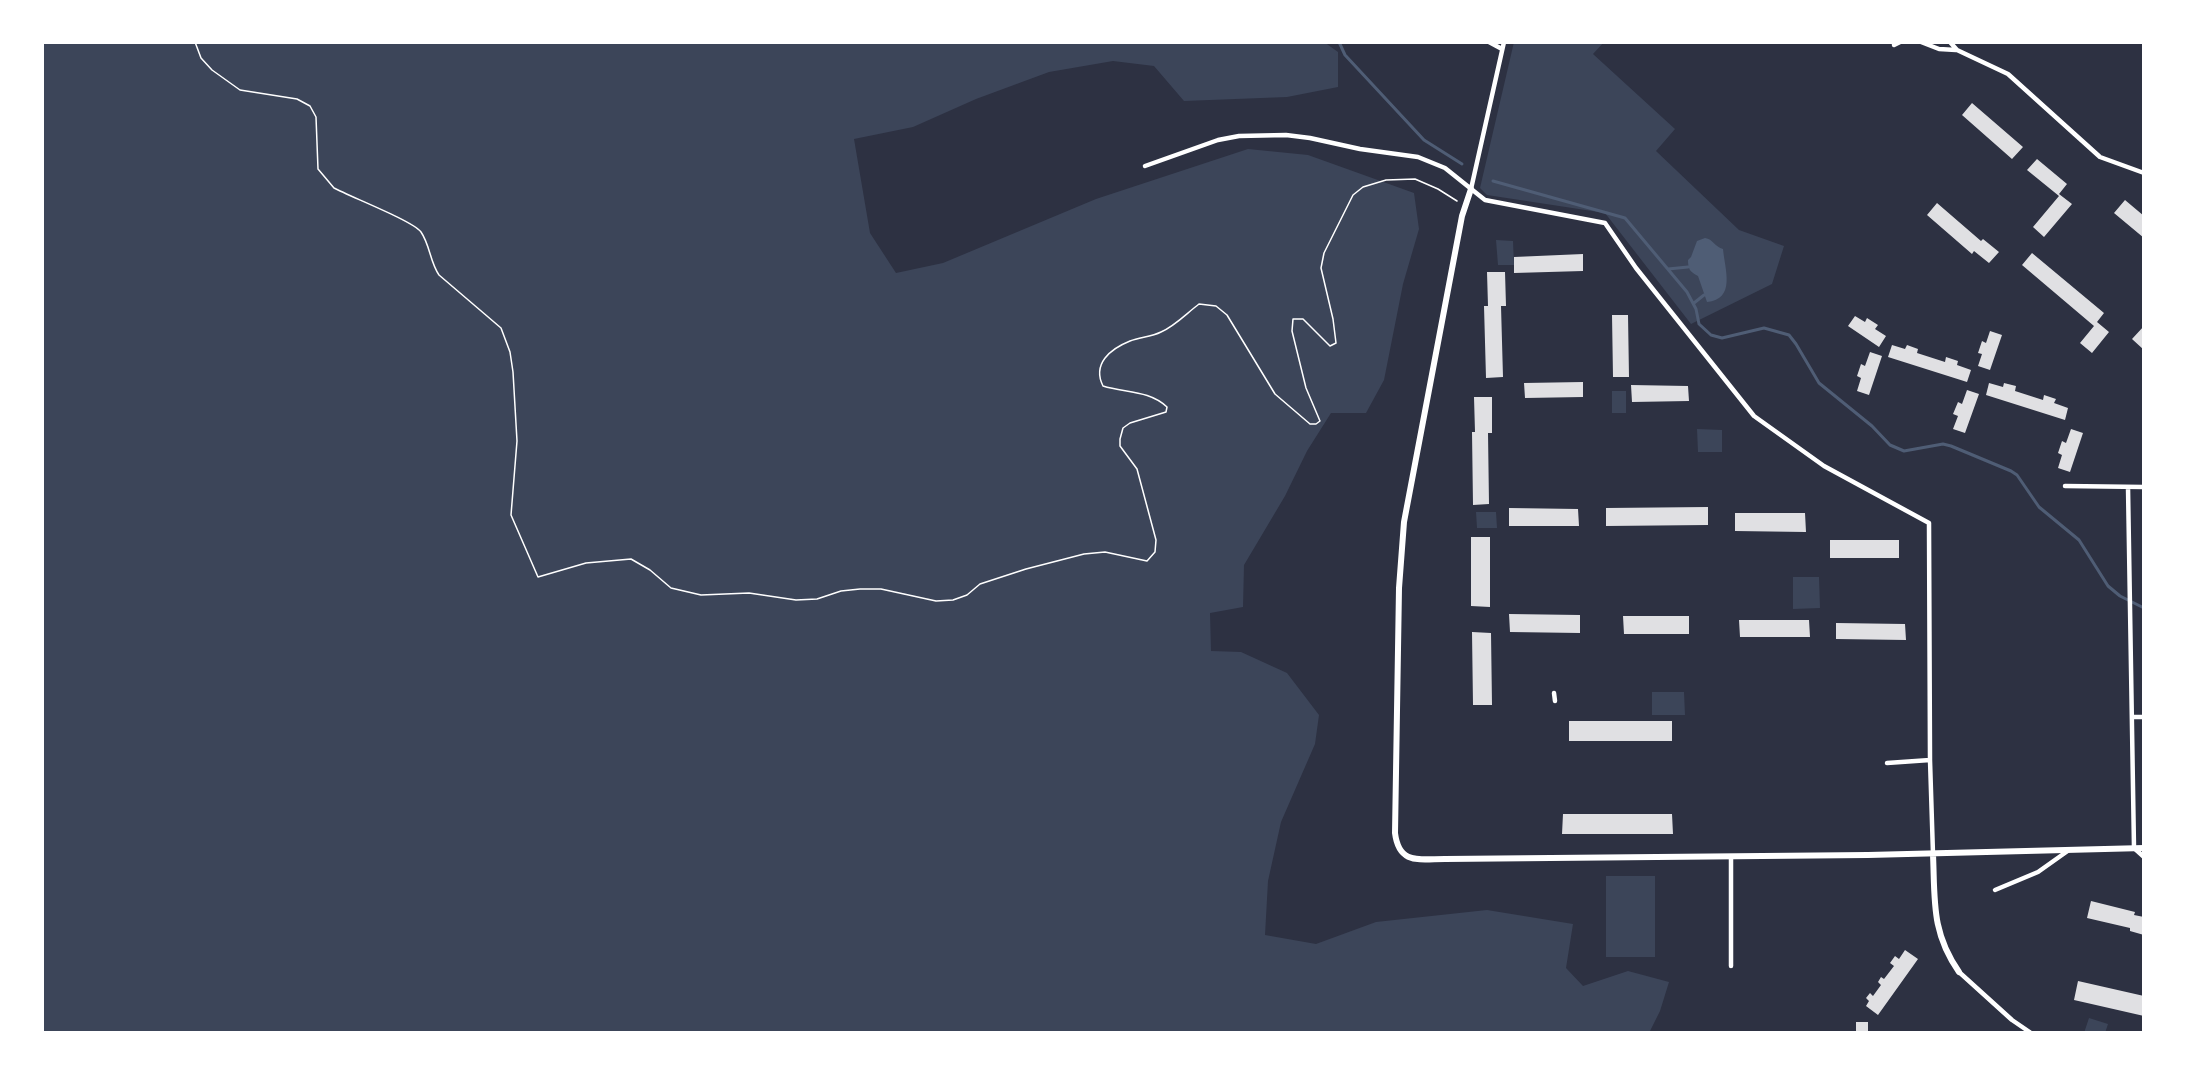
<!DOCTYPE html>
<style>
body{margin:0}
#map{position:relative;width:2186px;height:1075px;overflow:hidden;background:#2d3142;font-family:Lora,serif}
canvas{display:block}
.frame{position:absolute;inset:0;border:44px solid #fff;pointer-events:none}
</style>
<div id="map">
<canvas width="2186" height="1075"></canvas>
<div class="frame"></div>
</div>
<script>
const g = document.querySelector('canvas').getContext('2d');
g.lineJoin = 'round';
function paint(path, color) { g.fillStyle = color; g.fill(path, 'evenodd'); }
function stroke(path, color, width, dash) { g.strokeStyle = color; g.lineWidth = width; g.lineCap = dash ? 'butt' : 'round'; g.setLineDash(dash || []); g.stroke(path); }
const green = new Path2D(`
 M42,42h1282l14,10v35l-51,10 -103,4 -30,-35 -41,-5 -64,11 -73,27 -63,28 -59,12 16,94 26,40 47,-10 153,-64 152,-50 60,6 106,38 5,36 -16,55 -19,96 -18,33h-35l-24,38 -22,45 -41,69 -1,42 -33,6 1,38 30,1 46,21 32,42 -4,29 -34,78 -13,59 -3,54 51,9 60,-22 111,-12 86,14 -7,44 17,18 45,-15 41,11 -9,29 -11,22h-1607z
 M1514,42h90l-11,12 82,75 -19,22 83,79 45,16 -12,38 -81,40 -86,-111 -118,-18 -7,-7z
 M1496,240l17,1 1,24h-16z
 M1612,391h14v22h-14z
 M1697,429l25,1v22h-24z
 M1476,512h20l1,16h-20z
 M1793,577h26l1,31 -27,1z
 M1652,692h32l1,23h-33z
 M1606,876h49v81h-49z
 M2089,1018l19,6 -3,9h-21z`);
const water = new Path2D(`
 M1705,238c8,1 10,9 18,11 2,21 13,50 -16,53l-9,-26c-8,-4 -10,-7 -10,-16l3,-3 6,-16z`);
const stream = new Path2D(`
 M1339,42l6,13 79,85 38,24
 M1493,181l132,37 62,74 9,17 3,15 12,11 11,3 42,-10 25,7 7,9 23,39 53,43 18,19 14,6 39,-7 8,2 60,25 6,4 22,32 40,33 29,46 12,10 24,12
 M1668,269l20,-2
 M1694,303l10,-8`);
const building = new Path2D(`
 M1972,103l51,44 -11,12 -50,-44z
 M2037,159l30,25 -8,10 13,10 -28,33 -11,-10 26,-31 -32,-26z
 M2125,200l19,16v22l-30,-25z
 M1937,203l44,38 2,-2 16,13 -10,11 -15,-12 -2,3 -45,-39z
 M2032,253l72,60 -7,9 12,10 -17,21 -12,-10 14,-17 -72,-61z
 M1583,254v17l-69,2v-16z
 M1487,272h18l1,34h-5l2,71 -17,1 -2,-72h4z
 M1612,315h16l1,62h-16z
 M1855,316l10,6 2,-4 11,7 -3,4 11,7 -7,11 -31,-21z
 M2144,326v24l-12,-11z
 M1990,331l12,4 -12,35 -12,-4 4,-12 -4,-1 4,-12 4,2z
 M1892,345l13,4 2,-4 11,4 -1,4 28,9 1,-5 12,4 -1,4 14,5 -4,12 -79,-25z
 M1870,352l12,4 -13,39 -12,-4 4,-13 -4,-2 4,-12 4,2z
 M1583,382v15l-58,1 -1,-15z
 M1989,383l14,4 1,-4 12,3 -1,5 28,9 1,-5 12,4 -2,4 14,5 -3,12 -79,-25z
 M1631,385l57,1 1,15 -57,1z
 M1967,390l12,4 -14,39 -12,-4 5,-13 -5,-2 5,-12 4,2z
 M1474,397h18v36h-4l1,71 -16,1 -1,-73h3z
 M2071,429l12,4 -13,39 -12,-4 4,-13 -4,-2 4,-12 4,2z
 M1708,507v18l-102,1v-18z
 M1509,508l69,1 1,17h-70z
 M1735,513h70l1,19 -71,-1z
 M1471,537h19v70l-19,-1z
 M1830,540h69v18h-69z
 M1509,614l71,1v18l-70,-1z
 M1623,616h66v18h-65z
 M1739,620h70l1,17h-70z
 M1836,623l69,1 1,16 -70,-1z
 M1472,632l19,1 1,72h-19z
 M1569,721h103v20h-103z
 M1563,814h109l1,20h-111z
 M2091,901l44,11 -1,3 10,2v18l-14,-4v-3l-43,-10z
 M1905,950l13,9 -40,56 -12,-9 3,-5 -3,-3 4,-5 3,3 8,-11 -3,-3 3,-5 3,2 10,-13 -4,-3 5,-7 4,3z
 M2078,981l66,15v20l-70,-16z
 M1856,1022h12v11h-12z`);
const path = new Path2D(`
 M195,42l6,16 11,12 28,20 57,9 13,7 6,11 2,52 16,19c17,9 79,33 87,44 9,13 9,30 18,43l62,53 9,24 3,20 4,69 -6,74 27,62 48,-14 45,-4 19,11 21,18 30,7 48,-2 47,7 21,-1 24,-8 19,-2h21l55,12 17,-1 14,-5 13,-11 46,-15 58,-15 21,-2 42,9 8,-9 1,-12 -19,-71 -17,-23v-7l3,-11 7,-5 36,-11 1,-5c-18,-17 -42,-14 -64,-21 -11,-22 7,-37 27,-45 10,-4 21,-4 31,-9 14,-6 26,-19 38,-28l17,2 11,9 48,79 35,30h6l4,-3 -14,-33 -14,-57 1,-12h10l27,27 6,-3 -3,-24 -12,-51 3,-15 29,-58 10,-8 23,-7 29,-1 23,10 19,12`);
const minor = new Path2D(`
 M1489,42l13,7
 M1921,42l18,7 17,1
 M1950,42l7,8 51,24 92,83 44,16
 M1894,45l6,-3
 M1145,166l73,-26 21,-4 47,-1 24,3 50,11 58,8 27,11 40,32 120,23 31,45 118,148 70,50 105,57 1,237 3,94
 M1471,189l33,-147
 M2065,486l79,1
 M2128,487l6,361 10,9
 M1554,693l1,8
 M2132,717h12
 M1887,763l43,-3
 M1995,890l43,-18 31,-22
 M1731,966v-109
 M1959,972l53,48 19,13`);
const tertiary = new Path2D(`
 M1471,189l-9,27 -58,306 -5,66 -4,245c4,32 24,26 50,26l423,-4 276,-7
 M1933,854c2,46 -2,78 26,118`);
paint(green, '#3c4559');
paint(water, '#4f5d75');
stroke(stream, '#4f5d75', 3);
paint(building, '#e0e0e3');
stroke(path, '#fff', 1.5);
stroke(minor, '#fff', 4.5);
stroke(tertiary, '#fff', 6);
</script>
